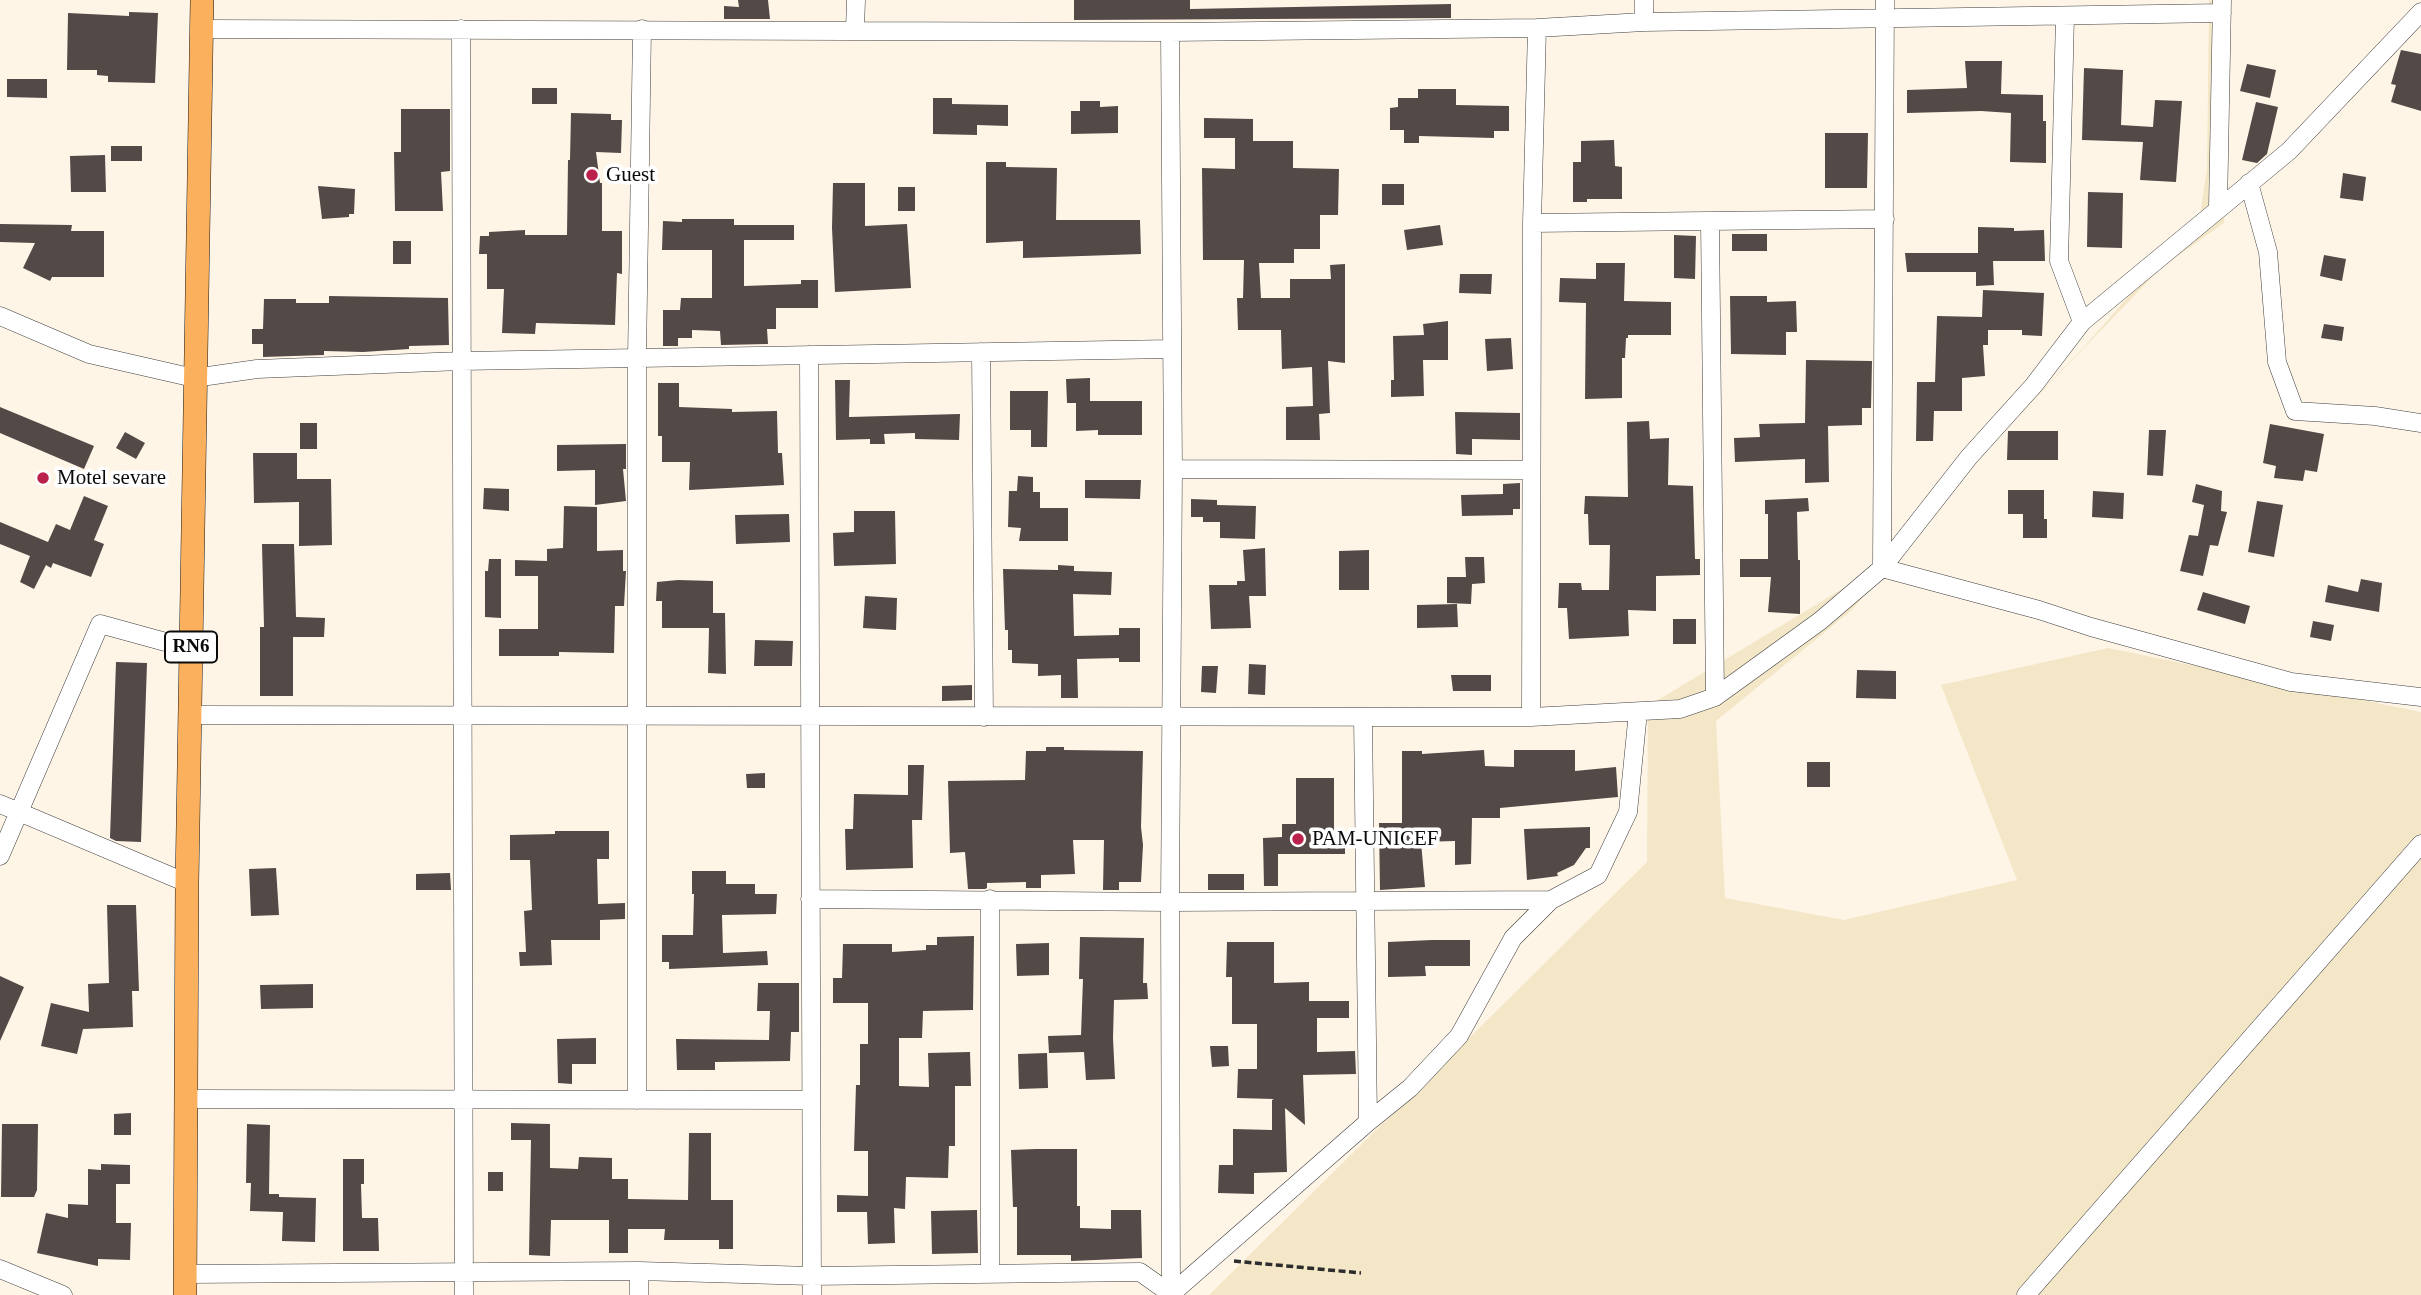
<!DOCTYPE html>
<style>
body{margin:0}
canvas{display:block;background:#fff5e7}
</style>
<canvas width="2421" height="1295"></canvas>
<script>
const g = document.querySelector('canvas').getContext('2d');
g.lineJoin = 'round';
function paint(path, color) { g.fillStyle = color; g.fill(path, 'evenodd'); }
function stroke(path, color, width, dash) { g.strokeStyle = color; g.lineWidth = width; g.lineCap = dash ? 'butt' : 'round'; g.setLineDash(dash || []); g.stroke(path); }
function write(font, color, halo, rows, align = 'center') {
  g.font = font + ' "Times New Roman",serif'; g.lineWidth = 7; g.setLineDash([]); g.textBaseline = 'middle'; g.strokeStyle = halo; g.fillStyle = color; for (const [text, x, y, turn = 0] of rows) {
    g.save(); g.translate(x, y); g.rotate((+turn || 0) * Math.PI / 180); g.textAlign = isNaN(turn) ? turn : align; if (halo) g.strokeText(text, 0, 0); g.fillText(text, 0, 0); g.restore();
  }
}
const farmland = new Path2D(`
 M2209,0h22l-7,223 -62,44 -162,168 -148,175 -136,111 9,177 119,22 173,-40 -76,-195 167,-37 313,64v583h-1212l438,-433 1,-156 214,-129 220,-228 118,-134 7,-46z`);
const building = new Path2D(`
 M738,0h30l2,19h-46v-13l15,1z
 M1074,0h116v9l261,-5v14l-377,2z
 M129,12l29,1 -3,70 -47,-1v-6l-11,-1v-5h-30l1,-57 61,3z
 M2401,50l20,4v57l-30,-9 5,-17 -5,-1z
 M1965,61h37l-1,33 42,1v26h3v42l-36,-1 1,-49 -30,-2 -74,2v-23l60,-2z
 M2247,64l29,6 -6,28 -30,-7z
 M2084,68l39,2 -2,55 32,2 2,-27 27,1 -6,81 -36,-2 3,-38 -61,-2z
 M7,79h40v19l-40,-1z
 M532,88h25v16h-25z
 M1418,89h38v16l53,1v25h-15v7l-75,-2v7h-15v-13h-14v-22l8,-1v-9h20z
 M933,98h19v6l56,1v21l-31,-1v10l-44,-1z
 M1080,101h20v6l18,-1v27l-47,1v-23h9z
 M2256,102l22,5 -11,47 -10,9 -15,-3z
 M401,109h49v62l-9,1 2,39h-48l-1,-59h7z
 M571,113l40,1v6h11l-1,33 -25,-1 4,31h2v48h20v43l-5,-1 -2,52 -79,-2 -1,11 -33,-1 2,-44h-17v-35h-8l1,-18h9v-4l36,-2v5h42l1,-75h2z
 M1204,118l49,1v22h40v27l46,1 -1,46h-18v34h-26v14h-35l2,35h29v-19h41l-1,-14 15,-1v99l-17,-2 2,52 -11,1 1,26h-34v-33l27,-1 -1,-39 -30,2 -1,-39h-43l-1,-32h6l1,-38h-41l-1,-92 33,1v-31h-31z
 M1825,133h43l-1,55h-42z
 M1614,140l1,26 7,1v32h-35v3h-14v-40h8v-21z
 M111,146h31v15h-31z
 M105,155l1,37h-35l-1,-36z
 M986,162h20v5l51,1 -1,52h84l1,34 -118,4v-17l-37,2z
 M2343,173l23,4 -3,24 -23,-3z
 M833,183h32v43l42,-2 4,64 -76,4 -3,-64z
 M1382,184h22v21h-22z
 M318,186l37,3 -1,25h-5v3l-27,2z
 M898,187h17v24h-17z
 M2088,192l35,1 -1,55 -35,-1z
 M682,219h52v6h60v15h-50v46l57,-2v-4h17v28h-42v21h-9l1,15 -47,1 -1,-14 -28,-1v8h-14v8h-15v-36h17l1,-12h31v-48h-50l1,-29 19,1z
 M0,224l72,1 -1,6h33v46h-52l-2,4 -27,-13 12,-25 -35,-1z
 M1440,225l3,20 -36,5 -3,-20z
 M1978,227l36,1v3l30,-1 1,31h-52l1,24 -18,1v-14h-69l-2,-19h73z
 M1732,234h35v17h-35z
 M1674,235l22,1 -1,43 -21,-1z
 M393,241h18v23h-18z
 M2324,255l22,4 -4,22 -22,-5z
 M1596,263h29l-1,38 47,1v33h-43v3h-2l-1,20h-3v40l-37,1 1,-96 -27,-1 1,-24 36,1z
 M1460,274h32l-1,20 -32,-1z
 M1983,290l61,3 -2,43 -20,-1v-5h-34v15h-5l2,31 -23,2v33h-28l-1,30h-17l1,-59h18l2,-66 45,1z
 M329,296l119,2 1,47 -40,1v3l-46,3 -39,-1v4l-61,2v-13h-11v-15h11l1,-30h32v4h33z
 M1730,296h37v6l29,-1 1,31h-11v23l-55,-1z
 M1448,321v39h-25l1,36 -33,1v-17h3l-1,-44 31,-1 -1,-11z
 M2324,324l20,3 -2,14 -21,-3z
 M1511,338l2,31 -26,2 -2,-32z
 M1806,360l66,1 -1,47h-9v17l-34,1 1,56 -24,1v-24l-70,3 -1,-24 26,-1 -1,-13 46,-1z
 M1090,378v23h52v34h-44v-5l-22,1v-28h-9l-1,-24z
 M835,380h15l-1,37 111,-3 -1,26 -44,-1v-6l-31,1 1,10h-15v-5l-34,1z
 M658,383h21v24l53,2v3l45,-1 1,42h4l2,32 -95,5 1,-28h-28v-26h-4z
 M1010,391h38l-1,56h-16v-17h-21z
 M0,407l94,39 -10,23 -84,-36z
 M1455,412l65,1v27l-48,-1v16l-16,-1z
 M1649,421l1,18 19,-1 -1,47 25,1 2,73h5v16l-44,1v35l-28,-1 1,26 -60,3 -2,-31h-9l1,-25h22l1,7h27l1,-45h-21l-1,-31h-4l1,-18 43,1 -1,-75z
 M300,423h17v26h-17z
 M2270,424l54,10 -7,38 -12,-2 -2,11 -29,-3 2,-12 -13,-3z
 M2149,430h17l-3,46 -16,-1z
 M2008,431h50v29h-51z
 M125,432l20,11 -9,16 -20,-11z
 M626,444v25h-3l3,32 -31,4v-35l-38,1v-26z
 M253,453h44v26h34l1,66 -33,1v-44l-45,1z
 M1018,476l15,1v15h7v16h28v33h-49l2,-13 -13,-1 1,-36h8z
 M1085,480h56l-1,19 -55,-1z
 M1520,483v26h-7v6l-51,1 -1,-21 42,-1v-10z
 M2196,484l26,7 -1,20 6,1 -9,34 -8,-1 -7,31 -23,-5 9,-36 9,1 6,-31 -12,-3z
 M484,488l25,1v22l-26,-2z
 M2008,490h36v29h3v19h-24v-24h-15z
 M2093,491l31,2 -1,26 -31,-2z
 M84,496l24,10 -14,34 10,4 -13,33 -38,-14 -2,5 -5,-3 -12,24 -14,-7 10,-26 -30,-12v-22l48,20 8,-18 14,6z
 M1808,498l1,13 -12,1 1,48h2v54l-32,-2 3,-35h-31v-18h28v-45h-3v-14z
 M1191,499l26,1v5l39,1 -1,33 -35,-1v-16h-17v-5h-12z
 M2257,501l26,4 -9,52 -26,-5z
 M564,506l33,1v44l26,-1v21h3l-2,35h-9l-1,47 -55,-1v4h-60v-27h39v-53h-23v-16l32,1v-12l16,-1z
 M854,511h41l1,53 -62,2 -1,-33 21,-1z
 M789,514l1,28 -54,2 -1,-29z
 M262,544h32l2,73 29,1 -1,19h-31v59h-33v-69h4z
 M1265,548l1,48h-17l2,32 -40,1 -2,-44h28v-4h8l-2,-31z
 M1369,550v40h-30v-39z
 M1465,557h19l1,26 -13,1 -1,20 -24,-1v-26h19z
 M489,559h12v59l-16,-1v-46h3z
 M1058,565l16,1v5l38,1 -1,23 -38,-1 1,42 45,-1v-7h21v34h-21v-4l-42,1 1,39h-17v-23l-23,1v-12l-26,-1v-13h-4v-20h-3l-2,-61 55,1z
 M2361,579l21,4 -3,29 -54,-10 3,-17 30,7z
 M678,580l35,1v32h12l1,61 -18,-1 1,-45h-47v-27h-6l1,-19z
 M2203,592l47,14 -5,18 -48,-14z
 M865,596l32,2 -1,32 -33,-2z
 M1457,604l1,23 -41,1v-23z
 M1673,619h23v25h-23z
 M2313,621l21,4 -3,16 -21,-4z
 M755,640l38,1 -1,25h-38z
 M116,662l31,1 -6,179 -25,-1 -6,-3z
 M1249,664l17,1 -1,30 -17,-1z
 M1202,666h16l-2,27 -15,-1z
 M1857,670l39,1v28l-40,-1z
 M1451,675h40v16h-38z
 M972,685v15l-30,1v-15z
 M1046,747h18v3l79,1 -2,76 2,18 -2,37h-22v8h-16l1,-50h-31l2,34 -34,1v13h-15v-6l-39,1v5l-2,1h-17l-3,-37 -15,1 -2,-72 77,-1 1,-29h20z
 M1484,750l1,16 29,1v-17h61v21l41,-4 2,30 -118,11v10h-28l-1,46 -16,1v-24l-34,1 4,45 -45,3 -1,-67h23v-72h20v3z
 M1807,762h23v25h-23z
 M908,765h16l-2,55h-10l1,48 -67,2 -1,-41h8l1,-35 54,1z
 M765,773v15h-18l-1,-14z
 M1296,778h38v58h11v18h-67v32h-14l-1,-48 19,-1v-13h14z
 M1590,827v21h-4l-12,17 -17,8 1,3 -31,4 -3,-51z
 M555,831h54v28h-12l1,45 27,-1v16l-25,1v20h-49l1,25 -32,1 -1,-14h7l-2,-41 8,-1 -2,-50h-20v-25l45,-1z
 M276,868l3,47 -28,1 -2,-47z
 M692,871h34v13h29v10h22l-1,20 -54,1 1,38 44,-2 1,14 -99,4v-7h-7v-27h31l1,-41h-2z
 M450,873l1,17h-35v-16z
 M1208,874h36v16h-36z
 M107,905h29l3,86h-7l1,36 -50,2 -6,25 -36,-8 10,-43 38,9 -1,-28 21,-1z
 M974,936l-1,74 -50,1 -1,27h-23v48l30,1 -1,-34 42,-1 1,34h-16v60h-6l-1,32 -42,-1 -1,32 -11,-1 1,35 -27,1 -1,-32h-30v-17l31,1v-45h-14l2,-66h4v-41h8v-41h-35v-25h9l1,-34h49v8l34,-2v-5h11v-8z
 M1080,937l64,1 -1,45h4l1,16 -34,1 -1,38 2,41 -29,1 -2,-28 -35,1 -1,-17 33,-1 2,-56h-4z
 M1432,940h38v26h-45l1,10 -38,1v-35z
 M1227,942h47v41l35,-1v19h40v17h-32v34l38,-1 1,23 -53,1 2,50 -20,-17 2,64 -33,1v21l-36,-1 1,-28h14v-36l39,1v-30l2,-1 -37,-1 1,-29h19v-45h-25v-47h-6z
 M1049,943v32l-32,1 -1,-32z
 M0,976l24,11 -24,54z
 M758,983h41v49h-8l-1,29 -75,1v8h-38l-1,-31 93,1 1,-29h-13z
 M313,984v24l-52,1 -1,-24z
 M596,1038v26h-24v20l-14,-1 -1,-44z
 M1210,1046h18l1,20 -17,1z
 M1047,1053l1,35 -29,1 -1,-35z
 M131,1113v22h-17v-21z
 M511,1123l39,1v44l28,1 1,-12 33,1v21h16v20l60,1 1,-67h22v67h22v49h-14v-9h-55l1,-11h-37v24h-19v-33h-58l-1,36 -21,-1 2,-115h-20z
 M2,1124h36l-1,66 -3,7h-33z
 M247,1124l23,1 -1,69h10v3l37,1 -1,44 -33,-1 1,-29 -33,-1 1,-28h-5z
 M1036,1149h41v57h3v22l31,1v-19h30l1,48 -71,3v-6h-54v-48h-4l-2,-57z
 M343,1159h21v25h-3l1,34h16l1,33h-36z
 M101,1164l29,1v19h-14v39h15l-1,37 -32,-1v7l-61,-13 9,-40 22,5v-14l20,1v-36l13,1z
 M488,1172h15v19h-15z
 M977,1210l1,43 -46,1 -1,-43z`);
const path = new Path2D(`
 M1234,1261l127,12`);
const minor = new Path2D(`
 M1644,0v22
 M1885,0l-3,568 157,42 52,17 200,55 130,15
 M2065,16l-6,245 23,61
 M201,29l969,3 367,-4 107,-6 578,-9
 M461,29l3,1266
 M855,30l1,-30
 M1170,32l3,437 -3,433 1,392
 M2249,183l19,69 9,110 18,49 80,5 46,7
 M2218,208l4,-208
 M1710,221l5,476
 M1532,223l353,-4
 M0,316l89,38 105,24 63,-9 204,-8 710,-12
 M981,352l3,365
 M809,355l3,940
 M1173,469l358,1
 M191,715l1340,2 149,-8 35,-12 105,-76 62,-53 87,-111 65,-72 48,-63 207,-171 132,-139
 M1363,717l5,405
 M1531,717l1,-494 5,-195
 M0,804l187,79
 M0,856l100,-232 91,25
 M810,899l360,3 381,-2
 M186,1099l625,1
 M637,1100v-742l5,-329
 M0,1269l63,26
 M185,1274l454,-3 172,5 329,-4 31,22
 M990,1274v-375
 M639,1295v-24
 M1170,1295l198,-173 42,-34 49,-52 54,-98 38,-38 47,-25 30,-63 10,-100
 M2026,1295l395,-451`);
const major = new Path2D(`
 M185,1295l2,-412 15,-883`);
const markers = [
 [592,175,7,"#ba224c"],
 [43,478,7,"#ba224c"],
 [1298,839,7,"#ba224c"]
];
const shields = [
 [191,647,52]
];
const shieldNames = [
 ["RN6",191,647]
];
const poiNames = [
 ["Guest",606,175],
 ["Motel sevare",57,478],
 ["PAM-UNICEF",1312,839]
];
paint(farmland, '#f4e7c8');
paint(building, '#534947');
stroke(minor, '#3d3d3d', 19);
stroke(major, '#1b1b1b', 24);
stroke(path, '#2c2c2c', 3.5, [7, 3.5]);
stroke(minor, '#fff', 18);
stroke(major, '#fab05c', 23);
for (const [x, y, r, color] of markers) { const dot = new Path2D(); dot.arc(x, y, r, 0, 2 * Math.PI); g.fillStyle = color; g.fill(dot); stroke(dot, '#fff', 2.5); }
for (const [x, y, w] of shields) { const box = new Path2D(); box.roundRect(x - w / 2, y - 15.5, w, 31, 5); g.fillStyle = '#fff'; g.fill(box); stroke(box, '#0a0a0a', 2); }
write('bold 19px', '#0a0a0a', null, shieldNames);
write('21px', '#0a0a0a', '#fff', poiNames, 'left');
</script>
